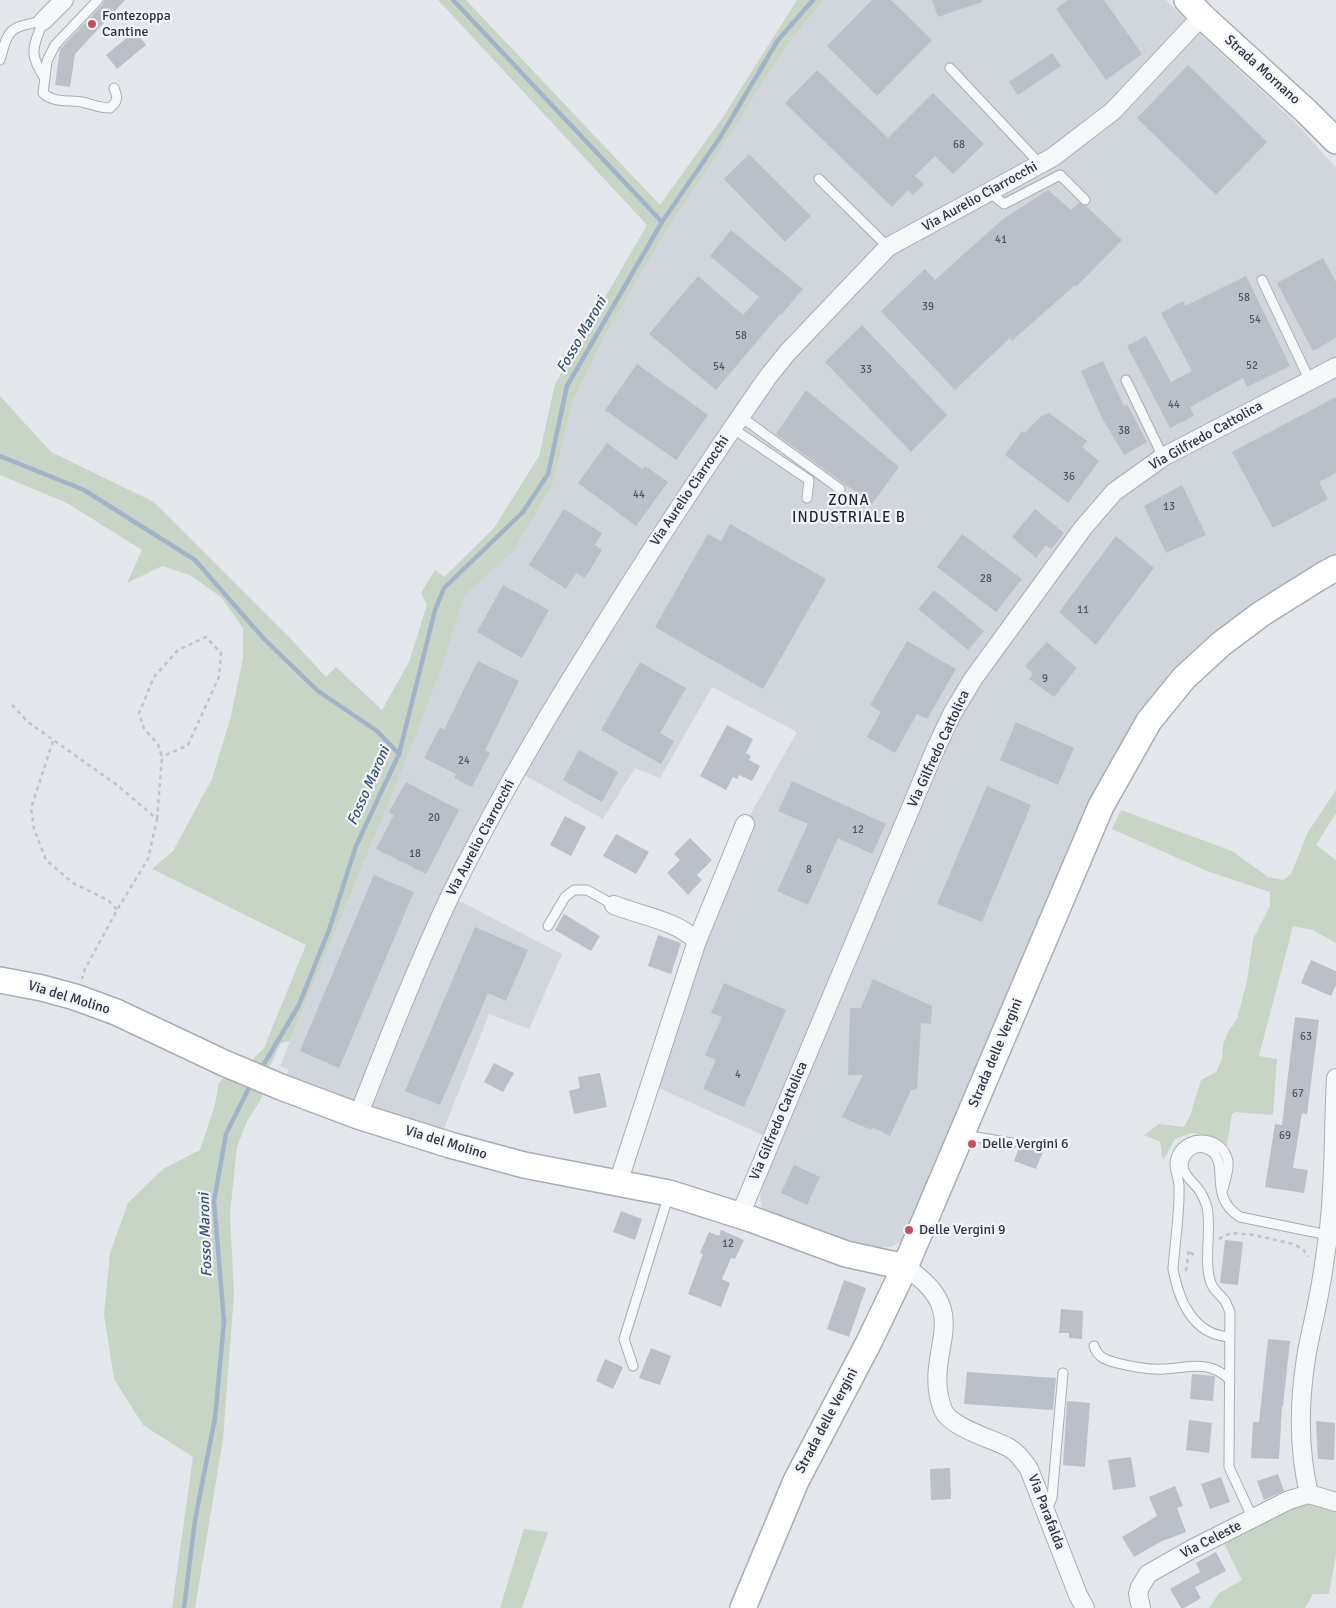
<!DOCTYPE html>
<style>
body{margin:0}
canvas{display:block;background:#e3e6eb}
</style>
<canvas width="1336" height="1608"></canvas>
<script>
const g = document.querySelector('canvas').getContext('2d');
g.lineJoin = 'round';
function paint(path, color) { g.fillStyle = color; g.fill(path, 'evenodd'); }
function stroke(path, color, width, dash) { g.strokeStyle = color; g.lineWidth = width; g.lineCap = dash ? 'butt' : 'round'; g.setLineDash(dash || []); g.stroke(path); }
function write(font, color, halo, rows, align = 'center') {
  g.font = font + ' Signika,sans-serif'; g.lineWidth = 4.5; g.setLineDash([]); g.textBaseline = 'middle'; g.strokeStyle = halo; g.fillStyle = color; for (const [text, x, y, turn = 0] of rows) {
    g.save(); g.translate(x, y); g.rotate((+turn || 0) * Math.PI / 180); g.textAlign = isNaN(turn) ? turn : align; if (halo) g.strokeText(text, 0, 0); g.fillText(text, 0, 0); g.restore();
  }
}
const built = new Path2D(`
 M824,0h342l34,34 97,90 39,44v387l-40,21 -67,48 -90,92 -50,85 -186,439 -12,7h-29l-94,-33 -6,-6 -2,-9 2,-13 16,-44 -128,-58 95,-260 52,-92 -85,-45 -52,91 -25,-10 -32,51 -86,-48 -67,125 112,58 -33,75 -40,-15 -47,120 -158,-54 5,-10 -9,-4 120,-291 38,-97 27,-83 48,-45 40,-66 19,-81 35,-72 66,-111 44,-65 68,-107z`);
const green = new Path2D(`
 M438,0h28l194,205 63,-88 74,-117h27l-39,48 -68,107 -44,65 -66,111 -35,72 -19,81 -40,67 -48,44 -27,83 -38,97 -110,266 -9,2 -13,27 2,6 -10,25 -13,20 -10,26 -7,67 4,80 -11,145 -28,169h-23l21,-151 -50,-32 -29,-46 -10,-64 6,-62 18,-50 35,-34 37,-19 14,-42 5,-25 19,-21 14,-2 12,-12 42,-103 -154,-76 21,-18 39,-72 19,-63 12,-58v-30l-22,-31 -31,-22 -28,-9 -35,17 15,-33 -75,-47 -67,-28v-79l51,56 103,50 135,135 37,40 10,-10 46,43 27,-48 18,-57 -6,-12 14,-23 9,7 50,-49 45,-72 16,-72 92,-159z
 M1336,790v23l-20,32 20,15v83l-23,-13 -20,-4 -34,130 18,3 -4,56 -37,-3 -4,2 -5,31 -19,-9 -16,-3 -17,6 -12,21 -3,-18 -16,-7 15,-11 25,3 6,-11 11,-36 15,-8 6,-13 1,-14 5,-13 9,-13 10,-38 6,-42 17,-33v-14l-63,-21 -95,-42 9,-19 111,41 36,26 15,3 8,-6 17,-42z
 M1289,1500l47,2v53l-7,39h-16l-8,14h-96l10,-15 23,-13 -22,-45z
 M524,1529l24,3 -26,76h-22z`);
const stream = new Path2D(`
 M453,0l209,222
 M0,456l84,34 111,70 69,79 54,52 59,40 22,23
 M261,1069l38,-64 30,-75 27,-84 43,-92 36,-144 9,-22 79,-76 25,-38 19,-88 95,-164 59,-86 57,-96 35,-40
 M184,1608l11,-88 20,-102 9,-96 -10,-121 12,-67 26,-52`);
const building = new Path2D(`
 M104,0h21l-50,54 -5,33 -15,-2 5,-36 43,-45z
 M872,0h19l41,40 -55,56 -50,-50z
 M932,0h50v2l-44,15z
 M1068,0h36l38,54 -36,26 -50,-71z
 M135,31l11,14 -29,24 -11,-14z
 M1052,53l9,13 -43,29 -9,-13z
 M1188,65l79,77 -51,53 -79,-77z
 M817,70l71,68 45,-45 51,51 -31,30 -18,-18 -20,20 9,8 -11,11 -5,-5 -16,17 -107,-104z
 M749,154l62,62 -26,26 -61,-63z
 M1048,190l23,20 8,-7 7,3 36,34 -46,47 -1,-2 -63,56 -2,-3 -55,52 -74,-79 44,-42 10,11 68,-61z
 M731,230l72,59 -22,26 -1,-1 -64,76 -67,-56 49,-58 45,39 16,-18 -49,-41z
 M1323,258l13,24v56l-23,13 -36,-68z
 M1246,276l44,90 -43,21 -4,-9 -53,29 4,9 -24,12 -43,-82 19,-10 25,46 21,-11 -31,-58 22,-12 2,5z
 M862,325l85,90 -36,37 -86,-90z
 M1103,361l21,45 3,-2 20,38 -23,13 -21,-35 -22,-49z
 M637,364l71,51 -32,45 -71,-50z
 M806,390l93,77 -27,37 -96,-70z
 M1336,397v76l-17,9 9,17 -55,29 -41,-76z
 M1049,413l38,28 -5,6 17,14 -31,42 -63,-48 17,-24 3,2 15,-16z
 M607,443l35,26 3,-3 23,16 -32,44 -58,-43z
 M1182,485l24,50 -40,18 -22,-47z
 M564,509l38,24 -7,12 7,5 -17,28 -9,-5 -10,16 -37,-24z
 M1035,509l29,24 -13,16 -5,-4 -10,13 -24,-21z
 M730,524l96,55 -63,110 -108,-62 53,-93 13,7z
 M962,534l60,45 -26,33 -59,-45z
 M1116,536l38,32 -58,77 -37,-33z
 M503,585l46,25 -27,48 -45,-26z
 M934,590l50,41 -16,19 -50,-41z
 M907,641l49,28 -29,50 -10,-5 -22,39 -28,-16 14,-25 -11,-7z
 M1047,642l30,26 -23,29 -25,-18 4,-5 -8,-8z
 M478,661l41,20 -34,69 5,3 -18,34 -18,-9 2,-4 -32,-16 16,-31 4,3z
 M640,662l46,26 -26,45 14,8 -13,23 -60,-34z
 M1016,722l58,26 -16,37 -58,-25z
 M727,725l26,14 -7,14 5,3 -2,4 11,6 -8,15 -13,-6 -2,4 -4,-2 -7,13 -26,-14z
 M579,750l39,22 -16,30 -39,-22z
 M792,781l94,43 -14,30 -34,-16 -30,67 -31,-14 31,-67 -30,-13z
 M406,782l53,28 -33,64 -50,-25 18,-34 -5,-3z
 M987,786l44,19 -49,117 -45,-18z
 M565,816l21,11 -15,29 -21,-11z
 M616,834l33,18 -13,22 -33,-18z
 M690,838l22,22 -15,15 5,5 -14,15 -21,-22 13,-13 -6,-6z
 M374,875l40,17 -75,176 -39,-17z
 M564,914l36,22 -9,15 -36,-21z
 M475,927l53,23 -22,51 -18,-8 -48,112 -35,-14z
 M658,935l23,8 -10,31 -23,-8z
 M1311,960l25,11v14l-5,11 -30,-13z
 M873,979l59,27 -1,18 -10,-1 -4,66 -6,1 -21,46 -18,-9 -1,3 -29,-13 21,-42h-15l2,-67h11z
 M724,983l62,27 -42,97 -41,-18 13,-29 -11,-5 17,-38 -11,-4z
 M1295,1017l24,3 -12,94 -5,-1 -9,55 15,2 -4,23 -39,-6 10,-63 7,1z
 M494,1063l20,10 -11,19 -19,-10z
 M600,1073l7,34 -33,7 -5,-23 11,-3 -2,-11z
 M1022,1140l22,9 -8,20 -22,-8z
 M794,1165l26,12 -13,28 -26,-12z
 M621,1211l21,8 -7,21 -22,-8z
 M721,1230l23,10 -9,19 -4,-1 -9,21 8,4 -9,24 -33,-13 15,-40 -3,-1 9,-21 10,4z
 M1225,1240l18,2 -5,43 -18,-2z
 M844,1280l22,8 -17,49 -22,-8z
 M1061,1309l22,2 -1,28 -13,-1v-5h-10z
 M1268,1339l22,2 -7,65h-1l-3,53 -28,-1 2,-36h6z
 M651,1348l20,8 -11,29 -21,-7z
 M605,1359l18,8 -10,22 -17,-8z
 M967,1372l89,6 -3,32 -89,-6z
 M1192,1374l23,2 -2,25 -23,-2z
 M1067,1401l23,2 -5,64 -22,-2z
 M1189,1420l23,3 -3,30 -23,-3z
 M1316,1421l19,2 -1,37 -16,-1z
 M1131,1457l5,30 -23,3 -5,-30z
 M950,1468l1,31 -20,1 -1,-31z
 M1278,1474l6,17 -20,9 -7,-19z
 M1221,1477l9,25 -20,7 -9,-25z
 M1175,1486l8,20 -6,2 9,24 -26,10 -26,15 -12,-20 35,-21 -8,-19z
 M1216,1552l10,19 -31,16 6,11 -17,10h-3l-11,-19 30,-17 -4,-9z`);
const path = new Path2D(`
 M12,705l16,17 89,63 40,34 -9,40 -31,51 -32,59 -3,10
 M53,741l-22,67 3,21 12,31 27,23 35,17 9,10
 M157,819l5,-62 -4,-13 -14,-15 -5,-16 15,-36 24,-27 28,-13 15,16 -2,24 -31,68 -26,12
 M1219,1239l12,-6 23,2 39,9 10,5 5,8
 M1186,1271l3,-21 7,8`);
const lane = new Path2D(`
 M98,0l-43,45 -8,16 -4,32c10,10 27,7 39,9 10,2 17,6 28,6 8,-7 8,-10 4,-20
 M43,21c-10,27 -15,32 2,58
 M0,60c9,-33 9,-32 43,-39
 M950,68l90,96
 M819,179l69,68
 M989,192l15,12 56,-29 25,25
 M1262,280l48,101
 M1126,380l37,77
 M740,416l100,73
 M732,428l77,52 -2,18
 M548,926l17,-29 9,-7h13l27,15
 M964,1135l48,8
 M1223,1189c2,-9 6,-18 5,-27 -4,-26 -40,-30 -51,-7 -5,12 1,19 2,30 1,27 -4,56 -6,84 6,32 20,66 57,68
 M1094,1346c4,12 12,14 23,17 16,4 31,7 47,6 24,-1 46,-10 66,11
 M633,1366l-9,-27 45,-145
 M1046,1511l6,-13 11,-125
 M1253,1519l-24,-52 1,-155c-2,-4 -3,-8 -5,-11 -4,-6 -12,-11 -14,-18 -8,-22 1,-52 -4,-76 -2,-6 -4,-12 -8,-17 -7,-10 -21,-18 -14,-32 2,-5 6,-8 11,-10 5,-1 11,0 15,3 19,13 -4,45 29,66l88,18`);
const street = new Path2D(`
 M43,21l21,-21
 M614,905c28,11 61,15 83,36
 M358,1116c29,-74 58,-148 92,-220 42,-86 91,-170 142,-251 56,-91 114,-179 175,-267l20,-25 101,-106 165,-90 60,-46 89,-95
 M618,1183l79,-242 48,-117
 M740,1215l195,-465 17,-36 21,-35 110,-151 31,-36 49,-35 173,-90
 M905,1267c74,48 15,83 38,143 7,17 49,29 65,37 9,5 15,13 21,22l49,126 7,13
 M1309,1494c-10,-42 -10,-87 -4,-129 3,-24 10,-47 14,-71 4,-19 6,-38 9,-57 7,-53 5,-106 8,-159
 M1141,1608l-3,-14 2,-7 8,-13 44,-25 97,-49 20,-6 27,8`);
const secondary = new Path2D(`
 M1187,0l15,16 105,96 29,29
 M0,980l42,8 33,9 41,15 108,51 57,24 77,29 92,29 74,20 145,28 82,26 95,35 59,13
 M743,1608l53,-127 73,-139 36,-75 196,-461 48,-85 35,-43 37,-34 40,-30 59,-37 16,-9`);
const markers = [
 [92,24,5,"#c75060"],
 [972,1144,5,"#c75060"],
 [909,1230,5,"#c75060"]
];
const numberNames = [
 ["68",959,145],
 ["41",1001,240],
 ["58",1244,298],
 ["39",928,307],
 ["54",1255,320],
 ["58",741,336],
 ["52",1252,366],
 ["54",719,367],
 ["33",866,370],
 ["44",1174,405],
 ["38",1124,431],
 ["36",1069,477],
 ["44",639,495],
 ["13",1169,507],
 ["28",986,579],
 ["11",1083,610],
 ["9",1045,679],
 ["24",464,761],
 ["20",434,818],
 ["12",858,830],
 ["18",415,854],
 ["8",809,870],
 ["63",1306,1037],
 ["4",738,1075],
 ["67",1298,1094],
 ["69",1285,1136],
 ["12",728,1244]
];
const poiNames = [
 ["Fontezoppa",102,16],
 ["Cantine",102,32],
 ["Delle Vergini 6",982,1144],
 ["Delle Vergini 9",919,1230]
];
const streetNames = [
 ["Strada Mornano",1262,70,42],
 ["Via Aurelio Ciarrocchi",980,197,-29],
 ["Via Gilfredo Cattolica",1206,436,-29],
 ["Via Aurelio Ciarrocchi",690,491,-56],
 ["Via Gilfredo Cattolica",939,749,-65],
 ["Via Aurelio Ciarrocchi",481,838,-62],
 ["Via del Molino",69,998,17],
 ["Strada delle Vergini",996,1053,-67],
 ["Via Gilfredo Cattolica",779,1121,-67],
 ["Via del Molino",446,1143,17],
 ["Strada delle Vergini",827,1421,-62],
 ["Via Parafalda",1046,1512,69],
 ["Via Celeste",1211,1540,-27]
];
const waterNames = [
 ["Fosso Maroni",582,335,-60],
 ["Fosso Maroni",369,786,-66],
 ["Fosso Maroni",206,1235,-92]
];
const neighbourhoodNames = [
 ["ZONA",849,501],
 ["INDUSTRIALE B",849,518]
];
paint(built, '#d1d5dc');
paint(green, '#c8d4c5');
stroke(stream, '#a1b3c8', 4.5);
paint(building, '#bbbfc7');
stroke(lane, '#a8adb5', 11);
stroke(street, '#a8adb5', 20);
stroke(secondary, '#a8adb5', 28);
stroke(path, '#c1c4c9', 2.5, [4, 4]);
stroke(lane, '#f6f7f9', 9);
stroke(street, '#f6f7f9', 18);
stroke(secondary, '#fff', 25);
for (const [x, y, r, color] of markers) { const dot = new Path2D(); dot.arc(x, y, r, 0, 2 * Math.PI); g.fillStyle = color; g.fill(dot); stroke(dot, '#f3f5f8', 2); }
write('11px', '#505663', null, numberNames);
write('14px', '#2c3342', '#f3f5f8', poiNames, 'left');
write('14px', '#2c3342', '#f3f5f8', streetNames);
write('italic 15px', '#385274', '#f3f5f8', waterNames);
g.letterSpacing = '1px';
write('15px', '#1e2533', '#f3f5f8', neighbourhoodNames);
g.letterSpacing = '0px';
</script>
